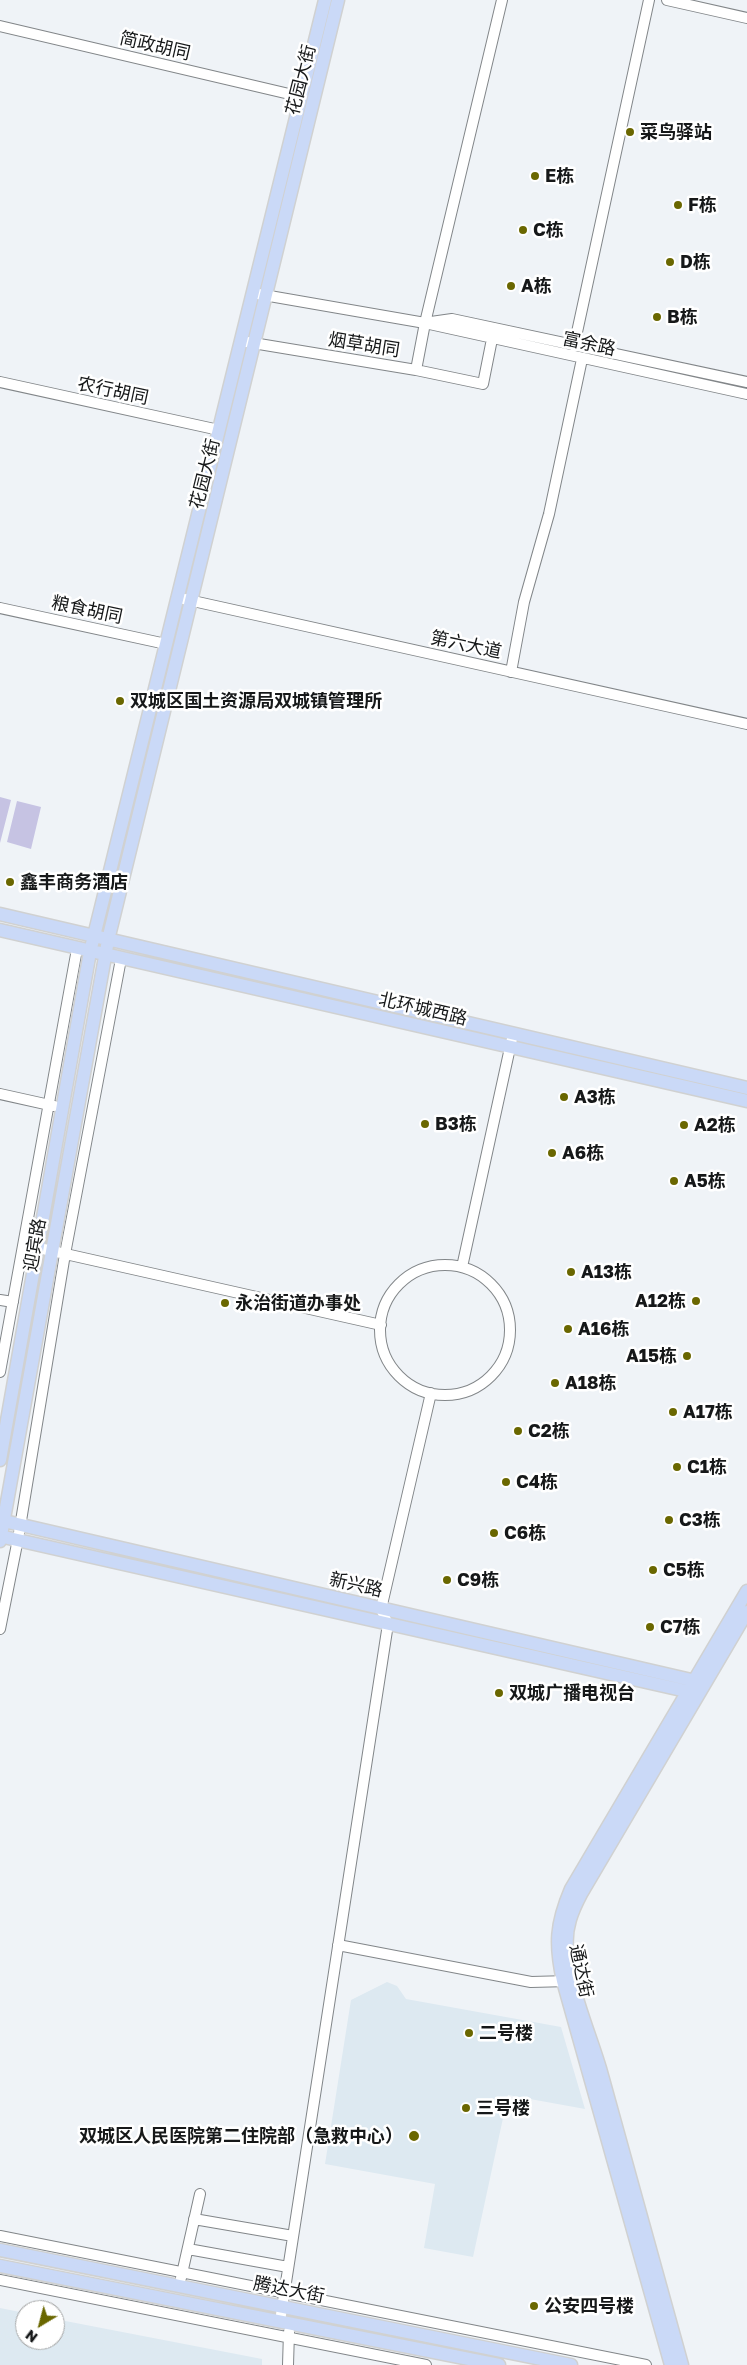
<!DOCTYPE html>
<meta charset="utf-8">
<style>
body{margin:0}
#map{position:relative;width:747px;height:2365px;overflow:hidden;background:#eff3f7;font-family:"Golos Text",sans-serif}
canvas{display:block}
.north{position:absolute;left:15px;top:2300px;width:50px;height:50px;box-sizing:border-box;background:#fff;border:1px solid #a2a3a3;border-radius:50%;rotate:217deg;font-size:14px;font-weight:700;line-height:20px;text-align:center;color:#161819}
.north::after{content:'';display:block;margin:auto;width:18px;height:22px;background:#6a6700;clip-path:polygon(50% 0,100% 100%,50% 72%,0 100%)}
</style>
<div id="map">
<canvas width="747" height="2365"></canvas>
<div class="north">N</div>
</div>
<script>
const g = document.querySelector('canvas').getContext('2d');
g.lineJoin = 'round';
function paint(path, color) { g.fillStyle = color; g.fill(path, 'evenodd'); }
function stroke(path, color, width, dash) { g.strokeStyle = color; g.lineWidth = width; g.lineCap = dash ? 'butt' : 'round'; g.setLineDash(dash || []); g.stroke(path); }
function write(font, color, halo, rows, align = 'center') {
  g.font = font + ' "Golos Text","Noto Sans SC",sans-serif'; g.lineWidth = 5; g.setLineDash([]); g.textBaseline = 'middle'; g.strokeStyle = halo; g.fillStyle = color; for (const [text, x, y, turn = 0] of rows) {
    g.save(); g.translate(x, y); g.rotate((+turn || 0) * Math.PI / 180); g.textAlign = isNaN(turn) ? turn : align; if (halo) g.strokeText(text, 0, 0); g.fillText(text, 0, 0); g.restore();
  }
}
const built = new Path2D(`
 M387,1982l10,4 9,13 155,28 24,82 -77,-14 -35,162 -49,-9 11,-64 -110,-20 26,-164z
 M0,2308l25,5v27h30v-21l207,40v6h-262z`);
const green = new Path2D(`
 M0,797l11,3 -11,43z
 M17,801l24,6 -10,42 -24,-7z`);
const minor = new Path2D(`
 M667,0l80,18
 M0,26l302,71
 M258,294l167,29 322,71
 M431,322l21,-3 295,63
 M247,342l169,28 67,14 9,-45
 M574,346l75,-346
 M416,370l9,-47 77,-323
 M0,382l219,48
 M184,599l563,125
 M0,608l166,36
 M511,672l13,-70 25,-88 33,-155
 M0,1094l54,12
 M39,1248l342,77
 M380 1330a65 65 0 1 1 130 0a65 65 0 1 1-130 0Z
 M462,1267l51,-233
 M0,1300l13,2
 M0,1372l77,-423
 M0,1629l18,-90 47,-285 56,-295
 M338,1945l193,37 38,-1
 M194,2219l99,17
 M0,2236l646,129
 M188,2249l100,18
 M181,2278l19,-84
 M0,2280l426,85
 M280,2321l108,-697 -7,-15 50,-216
 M288,2365l1,-33`);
const major = new Path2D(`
 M0,914l747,174
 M0,930l747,171
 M0,1460l90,-508 235,-952
 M0,1520l700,162
 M0,1536l695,157
 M0,1541l108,-601 230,-940
 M0,2250l571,115
 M0,2266l499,99
 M671,2365l-108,-384c-8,-37 -7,-57 8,-92l176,-298
 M682,2365c-27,-98 -54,-195 -81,-293 -11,-38 -32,-85 -34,-124 -2,-20 5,-37 14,-54l166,-282`);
const markers = [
 [630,132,5,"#6a6700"],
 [535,176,5,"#6a6700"],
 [678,205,5,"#6a6700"],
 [523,230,5,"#6a6700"],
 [670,262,5,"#6a6700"],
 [511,286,5,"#6a6700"],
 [657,317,5,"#6a6700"],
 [120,701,5,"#6a6700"],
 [10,882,5,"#6a6700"],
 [564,1097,5,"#6a6700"],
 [425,1124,5,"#6a6700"],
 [684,1125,5,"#6a6700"],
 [552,1153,5,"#6a6700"],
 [674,1181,5,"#6a6700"],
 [571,1272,5,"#6a6700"],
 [696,1301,5,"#6a6700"],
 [225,1303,5,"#6a6700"],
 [568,1329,5,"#6a6700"],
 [687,1356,5,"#6a6700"],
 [555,1383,5,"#6a6700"],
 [673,1412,5,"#6a6700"],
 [518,1431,5,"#6a6700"],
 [677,1467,5,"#6a6700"],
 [506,1482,5,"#6a6700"],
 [669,1520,5,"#6a6700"],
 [494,1533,5,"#6a6700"],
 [653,1570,5,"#6a6700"],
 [447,1580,5,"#6a6700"],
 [650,1627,5,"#6a6700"],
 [499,1693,5,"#6a6700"],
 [469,2033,5,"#6a6700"],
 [466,2108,5,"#6a6700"],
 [414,2136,6,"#6a6700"],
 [534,2306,5,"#6a6700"]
];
const streetNames = [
 ["简政胡同",155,46,13],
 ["花园大街",301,80,-76],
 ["富余路",589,344,12],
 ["烟草胡同",364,345,9],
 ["农行胡同",113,391,12],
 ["花园大街",205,474,-76],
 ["粮食胡同",87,610,12],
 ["第六大道",466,645,12],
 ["北环城西路",423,1009,13],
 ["迎宾路",35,1245,-80],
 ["新兴路",356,1585,13],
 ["通达街",581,1971,78],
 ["腾达大街",289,2290,11]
];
const poiNames = [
 ["菜鸟驿站",640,132],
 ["E栋",545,176],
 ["F栋",688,205],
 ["C栋",533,230],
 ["D栋",680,262],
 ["A栋",521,286],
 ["B栋",667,317],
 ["双城区国土资源局双城镇管理所",130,701],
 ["鑫丰商务酒店",20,882],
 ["A3栋",574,1097],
 ["B3栋",435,1124],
 ["A2栋",694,1125],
 ["A6栋",562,1153],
 ["A5栋",684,1181],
 ["A13栋",581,1272],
 ["A12栋",686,1301,"right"],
 ["永治街道办事处",235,1303],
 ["A16栋",578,1329],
 ["A15栋",677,1356,"right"],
 ["A18栋",565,1383],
 ["A17栋",683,1412],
 ["C2栋",528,1431],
 ["C1栋",687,1467],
 ["C4栋",516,1482],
 ["C3栋",679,1520],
 ["C6栋",504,1533],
 ["C5栋",663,1570],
 ["C9栋",457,1580],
 ["C7栋",660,1627],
 ["双城广播电视台",509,1693],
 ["二号楼",479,2033],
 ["三号楼",476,2108],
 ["双城区人民医院第二住院部（急救中心）",403,2136,"right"],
 ["公安四号楼",544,2306]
];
paint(built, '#dde9f1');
paint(green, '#c6c3e3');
stroke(minor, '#828689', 12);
stroke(major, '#d0d1d1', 15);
stroke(minor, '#fff', 10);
stroke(major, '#cad9f7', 12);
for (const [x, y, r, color] of markers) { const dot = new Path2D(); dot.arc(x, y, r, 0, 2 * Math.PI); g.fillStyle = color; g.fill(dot); stroke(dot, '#fff', 2); }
write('18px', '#161819', '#fff', streetNames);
write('bold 18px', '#161819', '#fff', poiNames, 'left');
</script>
